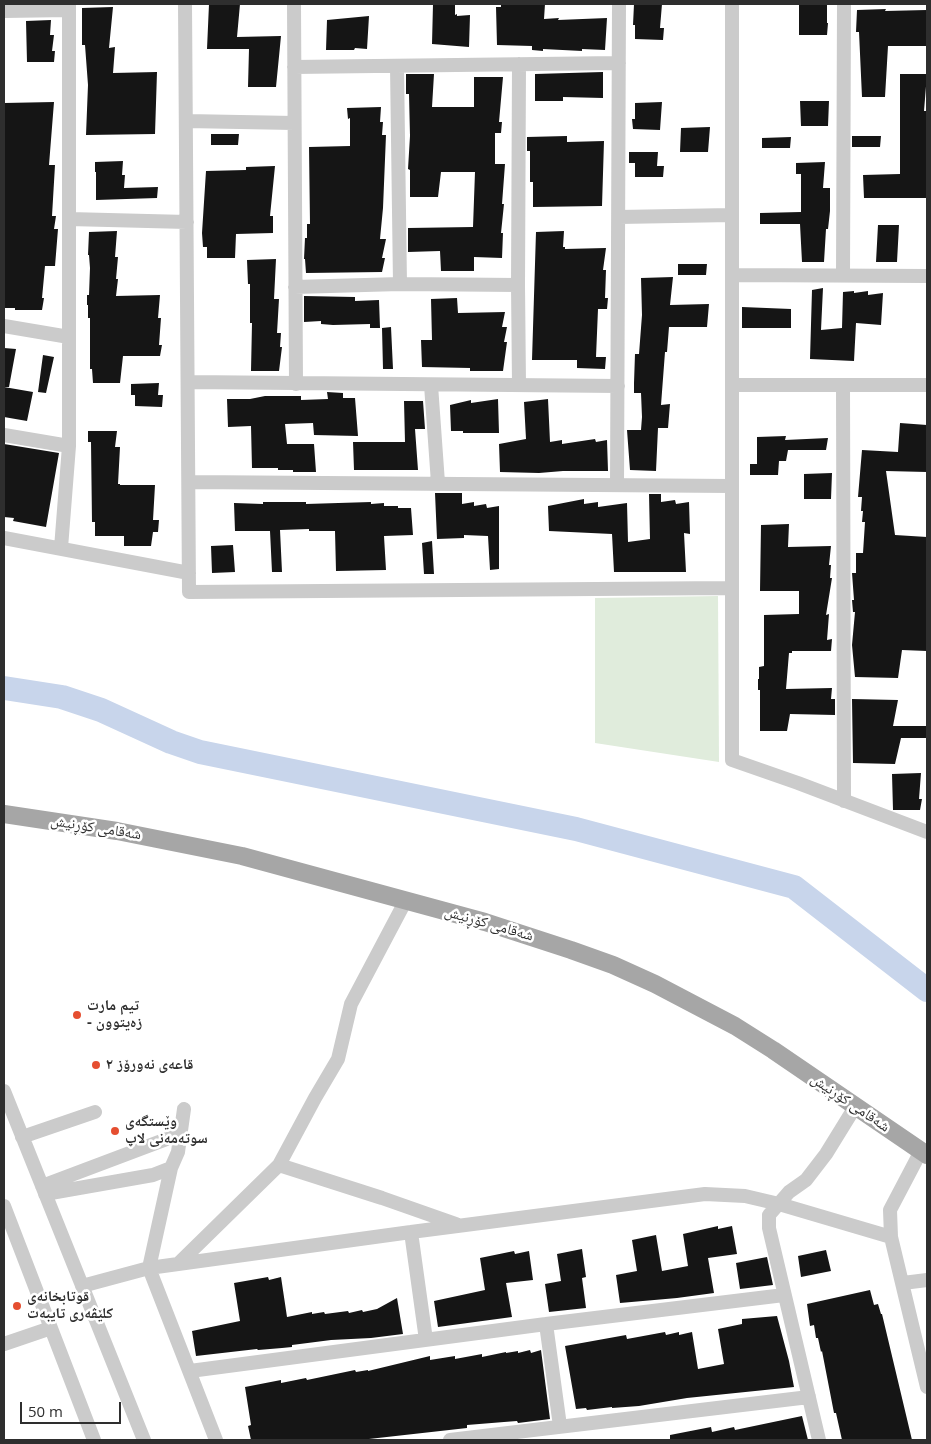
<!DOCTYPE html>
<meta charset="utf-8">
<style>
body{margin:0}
#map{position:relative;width:931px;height:1444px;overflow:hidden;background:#fff;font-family:"Open Sans",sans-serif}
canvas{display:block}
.frame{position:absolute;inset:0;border:5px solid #2e2e2e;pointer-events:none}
.scale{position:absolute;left:20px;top:1402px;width:101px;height:22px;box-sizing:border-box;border:2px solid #2e2e2e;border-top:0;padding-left:6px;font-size:15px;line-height:18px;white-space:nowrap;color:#2e2e2e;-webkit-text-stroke:4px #fff;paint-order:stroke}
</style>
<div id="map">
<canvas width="931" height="1444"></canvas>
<div class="frame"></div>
<div class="scale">50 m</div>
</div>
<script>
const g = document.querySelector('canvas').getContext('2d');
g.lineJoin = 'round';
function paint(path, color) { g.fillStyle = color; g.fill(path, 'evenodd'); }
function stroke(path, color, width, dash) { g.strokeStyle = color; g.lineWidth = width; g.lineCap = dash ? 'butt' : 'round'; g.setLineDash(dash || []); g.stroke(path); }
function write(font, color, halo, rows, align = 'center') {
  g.font = font + ' "Open Sans","Noto Naskh Arabic",sans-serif'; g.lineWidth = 5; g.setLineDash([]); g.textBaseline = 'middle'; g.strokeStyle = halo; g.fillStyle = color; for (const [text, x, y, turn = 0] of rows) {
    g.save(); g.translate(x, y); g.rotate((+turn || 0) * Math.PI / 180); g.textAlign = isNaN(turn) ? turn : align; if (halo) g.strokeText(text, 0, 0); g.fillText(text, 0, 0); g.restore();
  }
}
const green = new Path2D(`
 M718,596l1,166 -124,-19v-145z`);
const river = new Path2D(`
 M4,688l58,9 39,13 70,32 29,10 376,77 218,58 133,103`);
const building = new Path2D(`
 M209,4h31l-3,33 44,-1 -5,51h-28l1,-38h-42z
 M433,4h22v11l2,-1v2l13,-1 -1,32 -37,-3z
 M501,4h44l-1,15 15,-1 -1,2 49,-2 -2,32 -23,-1v2l-39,-2v2l-11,-1v-4l-35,-1 -1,-38h5z
 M634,4h28l-2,24h4l-1,12 -28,-1v-14h-2z
 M799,4h28v19h1l-1,12h-28z
 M113,7l-4,41 6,-1 -2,26 44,-1 -2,62 -69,1 2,-50 -3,-40h-3v-37z
 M886,9l-1,2 42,-1 -1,24h1v12h-39l-3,51h-23l-3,-65h-3l1,-22z
 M369,16l-2,33 -12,-1 -1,2h-28l1,-30z
 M51,20l-1,15h4l-2,16h3l-1,11h-27l-1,-41z
 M603,72v26l-40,-1v4h-28v-27z
 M406,74h28l-2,33h42v-30h29l-4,45h3l-1,11h-6v31h10l-3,40h2l-3,29h2l-1,25 -28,-1v14h-33l-1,-20 -32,1v-24l65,-1 2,-55h-34l-3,25h-28v-27l-2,-1 2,-33 -1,-42h-3z
 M900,74h27l-3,37h3l-1,87h-62l-1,-23 37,-1z
 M800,101h29l-1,25h-27z
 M54,102l-5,63h6l-3,51h4l-2,13h4l-3,37h-10l-3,32h2l-2,12h-27v-2h-11v-205z
 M662,102l-2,28 -27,-1 -1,-10h3v-16z
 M381,107l-1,15h3l-1,13h4l-3,73 -3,31h6l-4,19h3l-3,14 -76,1 -1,-14h-1l1,-21h2v-14h3l-1,-77 41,-1v-28l-2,1 -1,-11z
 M710,127l-2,25h-28l1,-24z
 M211,134h28l-1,11h-27z
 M567,136v6l37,-1 -2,65 -69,1v-25h-3v-31h-3v-14z
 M852,136h29l-1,11h-28z
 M791,137l-1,11h-28v-10z
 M629,152h29l-1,14h7l-1,11h-28v-14h-6z
 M123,161l-1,14h3l-1,13 34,-1 -1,11 -61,2v-28h-1v-10z
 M825,162l-2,26h7v23l-2,18h-2l-2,33h-22l-2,-38h-40v-11l41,-1v-38h-5v-11z
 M275,166l-5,50h3v17l-37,1 -1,24h-28v-11h-4l-1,-14 4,-62 40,-1v-3z
 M878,225h21l-2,37h-21z
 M117,231l-2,26h3l-2,22h2l-2,17 44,-1 -2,23h3l-2,27h3l-2,11h-37l-3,27h-27l-1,-14h-2v-51h-2v-13h-1v-10h2l1,-27 -1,-13h-1l1,-23z
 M564,231l-1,16h2v2l41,-1 -3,22h3l-1,28h3l-1,11h-9l-2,48h10l-1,12 -28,-1v-8h-45l4,-128z
 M276,259l-2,40h5l-2,34h4l-1,14h2l-3,24h-28l1,-48h-2v-39h-2l-1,-24z
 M678,264h29l-1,11h-28z
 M673,277l-3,28 39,-1 -2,23h-38l-2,25h-2l-4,53 9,-1 -2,24h-10l-2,43 -26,-1 -3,-40h14l1,-13 -1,-24h-7v-10l1,-29h4l3,-39 -1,-37z
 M823,288l-2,42 21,-2 1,-36 11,-1v2l14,-2v4l15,-2 -2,32 -25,-2 -2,38 -44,-2 2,-69z
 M304,296l51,1v4l24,-1 1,28h-10v-4l-37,1 -12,-1v-3l-17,1z
 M457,298l1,15 47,-1 -3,15h5l-3,15h3l-4,29h-33v-3l-48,-1 -1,-27h11l-1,-41z
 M742,307l49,2v19h-49z
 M391,327l2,42h-10l-1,-41z
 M4,348l12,1 -7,38h-5z
 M43,355l11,2 -8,36 -8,-1z
 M159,383l-1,12h5l-1,12 -27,-1v-11h-4v-11z
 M4,387l29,5 -6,29 -23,-4z
 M327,392l16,1v5h12l3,38 -44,-1 -1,-12 -28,1 2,20h27l2,28h-23v-2h-15v-2h-26l-1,-42 -23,1 -1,-28h23l15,-3h36v4l27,-1z
 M498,399l1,34h-36v-2h-12l-1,-26 21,-5v3z
 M548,399l2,43 12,-2v4l33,-5 1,3 11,-2 1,31h-45l-24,2 -39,-1 -1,-28 27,-5 -2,-37z
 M404,401h19l2,28h-10l3,41h-64l-1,-28h52z
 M900,423l27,2v47l-41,-1 9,64 32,2v114l-25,-1 -4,28 -43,-1 -3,-32 3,-33h-2l-1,-12h2l-2,-27h4v-20h7l2,-31h-3l1,-11h-2l1,-14h-4l4,-47 36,2z
 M88,431h29l-2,16h5l-2,37h2v1h35l-2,35h6l-1,12h-5l-2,14h-27v-10h-29v-14h-3l-1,-80h-3z
 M786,436l-1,4 43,-2 -2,12h-38l-2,11h-7l-1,14h-28v-11h7v-27z
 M4,444l55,9 -13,74 -33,-6 1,-3 -10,-1z
 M832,473l-1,26h-27v-25z
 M435,493h27v11l12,-2v4l12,-2 1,4 12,-2v63l-9,1 -2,-34 -24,-1v3l-27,1z
 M649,494h12v8l14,-2 1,4 13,-2 1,32 -6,-1 2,39h-72l-2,-38 -63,-3 -1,-25 36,-7v5l14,-2v5l29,-4 1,39 22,-3z
 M263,502h43v2l65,-2v2l13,-1v3h14v2h13l2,27 -29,1 2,34 -50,1 -1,-40h-26v-2l-29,1 2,42h-10l-2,-41h-35l-1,-28 29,1z
 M789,524l-1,23 43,-1 -2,19h2l-1,13h2l-6,37 3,-1 -2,26 5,-1 -1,12h-39v2h-3l-3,36 46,-1 -1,11h4v16l-45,-1 -3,17h-27v-41h-2v-11h1v-12l5,-1v-51l35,-1v-23h-39l1,-66z
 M432,541l2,33h-10l-2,-31z
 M233,545l2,27 -23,1 -1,-27z
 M852,699l46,1 -5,26h34v12h-26l-6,26 -42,-1z
 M921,773l-2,26h3l-2,11h-27l-1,-36z
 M718,1226v3l14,-3 5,28 -29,4 6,35 -37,5 -57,5 -4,-28 21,-4 -5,-31 24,-5 6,36 26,-5 -5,-32z
 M582,1249l4,28 -4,1 4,30 -37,4 -4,-28 16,-3 -4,-27z
 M826,1250l5,21 -30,6 -3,-21z
 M514,1251l1,3 14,-3 4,29 -27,3 6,34 -74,10 -4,-26 51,-11 -5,-32z
 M767,1257l6,28 -33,4 -4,-26z
 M268,1277l1,3 12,-3 6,40 25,-5v2l12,-2 1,2 23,-3 1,2 13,-3 1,2 14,-3 20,-11 6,36 -32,4 -40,2 -39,5v2l-10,1 -24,2 -1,-1 -61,7 -4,-25 48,-10 -6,-38z
 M870,1290l4,15 4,-1 3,10h1l30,126h-70l-6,-27h-2l-12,-62 -1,1 -3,-14h-2l-2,-13 -4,1 -3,-22z
 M777,1316l12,45 5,26 -107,11 -48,8 -27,2v-1l-25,3 -1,-2 -10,1 -11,-63 61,-11 1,4 38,-7 1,3 13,-3v3l13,-3 6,37 26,-5 -6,-35 24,-5v-5z
 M530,1350l1,3 10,-3 9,69 -32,4 -1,-2 -13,1 -37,3v3l-107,12h-109l-3,-14 3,-1 -6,-38 36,-7v3l25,-5 1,2 48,-10 1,2 12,-2v1l62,-15v4l25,-4v3l27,-5v3l24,-5v1l12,-2v2z
 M802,1416l6,24h-138v-5l41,-8 1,5 22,-5 1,3z`);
const minor = new Path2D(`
 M185,4l4,588 542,-4
 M294,4l2,380
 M732,4v756l66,23 129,49
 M4,11l65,-1
 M519,64l-1,221 1,100
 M397,66l3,218
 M294,67l325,-4
 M186,121l108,2
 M619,217l113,-2
 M69,219l118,3
 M732,275l195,1
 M843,275l1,-271
 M295,287l105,-3 118,1
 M4,326l65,11
 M188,382l430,4
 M431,385l7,98
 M733,385h194
 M843,385l1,416
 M4,435l65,11
 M189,482l542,4
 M617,485l2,-481
 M4,538l185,35
 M61,548l8,-102v-442
 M4,1091l140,349
 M22,1137l73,-25
 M921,1151l-31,59 1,27 36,150
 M279,1165l103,33 74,26
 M171,1168l-22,100 262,-36 294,-38 40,2 34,8 112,33
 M42,1186l138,-52
 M45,1194l108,-19 18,-7 7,-16 6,-43
 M4,1206l90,234
 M411,1232l15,108
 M178,1264l101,-99 36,-67 23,-39 13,-55 55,-104
 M903,1283l24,-3
 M82,1286l67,-18 67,172
 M546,1324l14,102
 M4,1344l47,-16
 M190,1371l356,-47 238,-29
 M450,1440l359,-43
 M819,1440l-50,-212v-13l20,-23 17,-12 20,-26 29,-47`);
const major = new Path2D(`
 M4,814l113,17 125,25 243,66 86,28 42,15 42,19 80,42 38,24 154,105`);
const markers = [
 [77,1015,5,"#e54e30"],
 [96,1065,5,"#e54e30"],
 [115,1131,5,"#e54e30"],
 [17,1306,5,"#e54e30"]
];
const streetNames = [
 ["شەقامی کۆڕنیش",96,828,9],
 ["شەقامی کۆڕنیش",489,924,16],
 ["شەقامی کۆڕنیش",850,1103,34]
];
const poiNames = [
 ["تیم مارت",87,1006],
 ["- زەیتوون",87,1023],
 ["قاعەی نەورۆز ٢",106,1065],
 ["وێستگەی",125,1122],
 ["سوتەمەنی لاپ",125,1139],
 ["قوتابخانەی",27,1297],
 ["کلێڤەری تایبەت",27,1314]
];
paint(green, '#e0ecdc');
stroke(river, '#c8d5eb', 24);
paint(building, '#151515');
stroke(minor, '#cbcbcb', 14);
stroke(major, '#a6a6a6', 18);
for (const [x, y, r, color] of markers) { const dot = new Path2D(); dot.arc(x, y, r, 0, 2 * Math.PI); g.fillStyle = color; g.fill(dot); stroke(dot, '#fff', 2); }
write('15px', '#2e2e2e', '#fff', streetNames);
write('bold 15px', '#2e2e2e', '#fff', poiNames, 'left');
</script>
